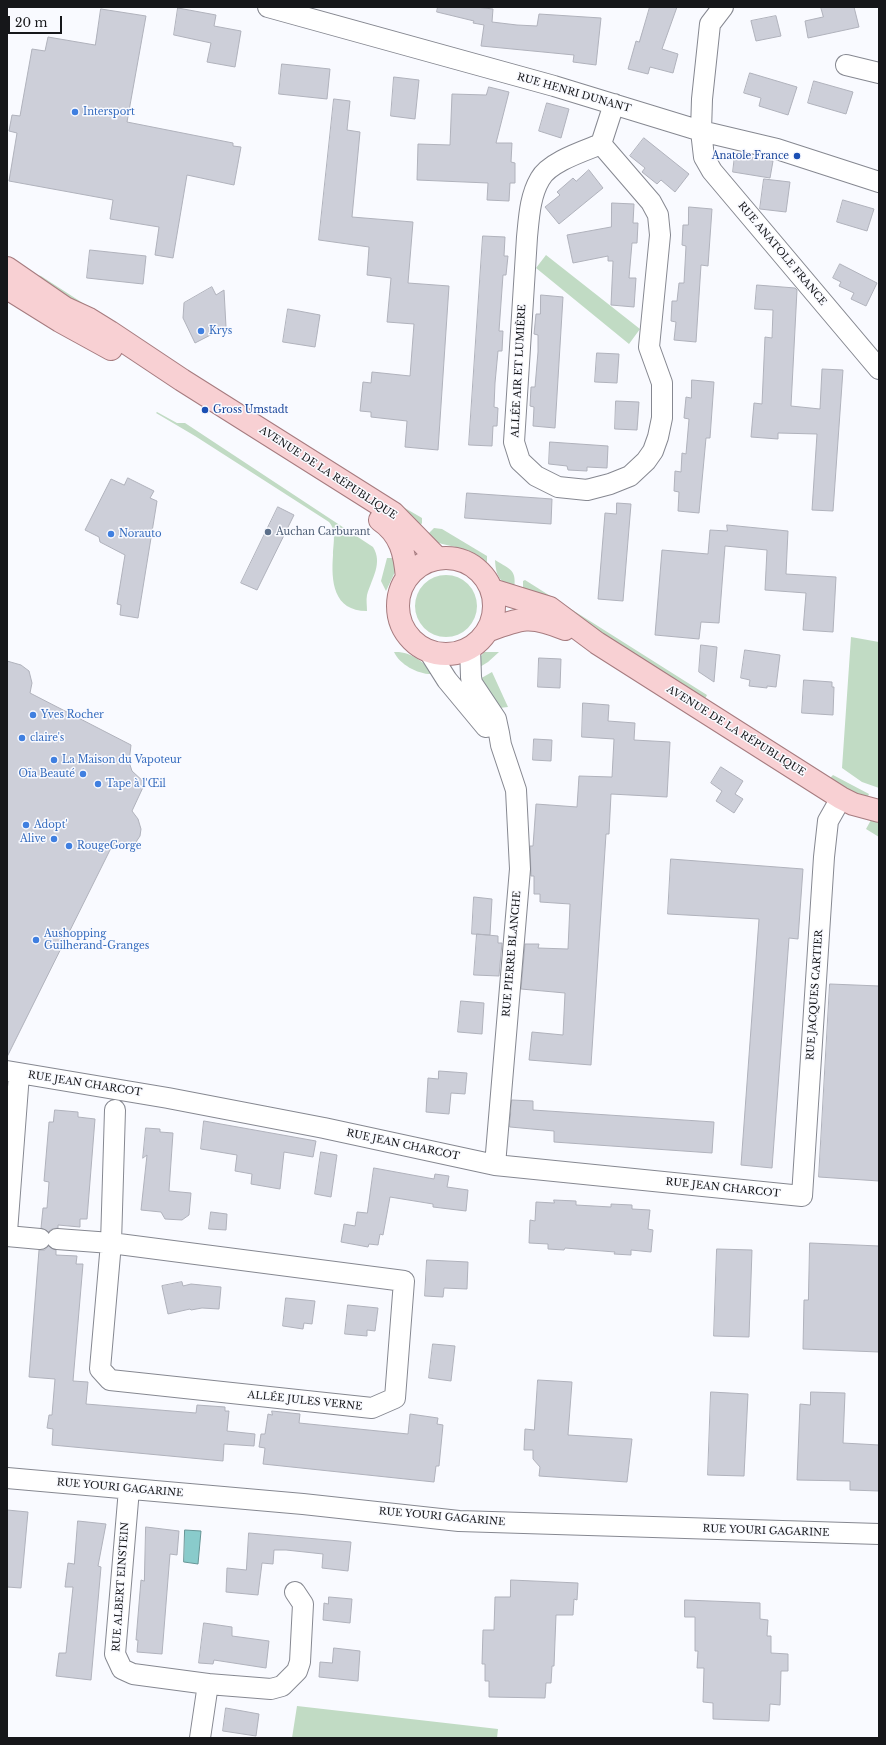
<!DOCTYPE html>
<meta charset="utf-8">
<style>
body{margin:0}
#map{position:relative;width:886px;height:1745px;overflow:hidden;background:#f9faff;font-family:"Libre Baskerville",serif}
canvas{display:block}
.frame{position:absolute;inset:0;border:8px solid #16171a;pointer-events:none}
.scale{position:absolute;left:8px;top:16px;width:54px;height:18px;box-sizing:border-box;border:2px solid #16171a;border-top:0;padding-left:5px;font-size:12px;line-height:14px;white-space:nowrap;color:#16171a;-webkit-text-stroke:3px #f9faff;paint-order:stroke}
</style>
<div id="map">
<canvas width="886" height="1745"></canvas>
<div class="frame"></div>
<div class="scale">20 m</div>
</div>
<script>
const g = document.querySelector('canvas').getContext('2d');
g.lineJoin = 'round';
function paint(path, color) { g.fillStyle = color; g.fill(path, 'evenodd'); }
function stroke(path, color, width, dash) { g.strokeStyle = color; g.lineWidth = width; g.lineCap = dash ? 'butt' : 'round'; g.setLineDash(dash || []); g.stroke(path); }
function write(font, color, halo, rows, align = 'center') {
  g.font = font + ' "Libre Baskerville",serif'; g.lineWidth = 3; g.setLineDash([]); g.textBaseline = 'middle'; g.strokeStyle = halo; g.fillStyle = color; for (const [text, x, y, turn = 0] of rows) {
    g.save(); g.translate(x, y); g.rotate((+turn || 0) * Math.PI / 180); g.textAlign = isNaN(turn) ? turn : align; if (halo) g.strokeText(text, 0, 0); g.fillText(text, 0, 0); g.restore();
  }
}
const green = new Path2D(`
 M546,255l94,74 -11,15 -93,-76z
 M37,275l4,1 71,46 -2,4z
 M157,412l20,11h8l188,124c10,16 -1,31 -6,48 -1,5 0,11 0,16 -34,0 -36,-30 -34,-56 0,-11 4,-24 -4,-33l-134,-86 -39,-23z
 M398,504l24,14v5l-5,8z
 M434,528l8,1 45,27v8c-17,-21 -40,-14 -62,-27z
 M387,558h10l-2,14 -9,19 -5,-10z
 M495,560c16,10 22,9 19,31 -14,-11 -18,-13 -19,-31z
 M415 606a31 31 0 1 1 62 0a31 31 0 1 1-62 0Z
 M525,580l182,115 -2,4 -147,-93 -35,-13v-12z
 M851,637l28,5v146l-17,-6 -20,-14z
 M394,652c16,-1 31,10 39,22 -14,1 -33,-9 -39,-22z
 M484,652h15l-11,10 -13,8 3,-10z
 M492,672l16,35 -9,1 -21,-28z
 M833,775l36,19 -2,4 -15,-6 -22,-14z
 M871,820l8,3v14l-13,-8z
 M297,1706l201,23 -1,9h-205z`);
const water = new Path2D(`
 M185,1530l16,1 -3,33 -14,-2z`);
const building = new Path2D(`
 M438,7h38l17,2 -1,13 25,3 20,1 2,-12 62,4 -5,47 -23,-3 1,-7 -93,-9 3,-21 -11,-2 1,-2 -37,-9z
 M650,7h27l-15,42 16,5 -5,19 -23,-6 -2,7 -20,-5 8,-28 3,1z
 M821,7h33l5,20 -51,11 -3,-17 18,-4z
 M178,8l38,7 -2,11 27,5 -6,36 -28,-5 4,-19 -37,-8z
 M101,9l45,7 -19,106 106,21v3l8,1 -7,38 -47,-10 -14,83 -18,-3 4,-28 -49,-8 3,-19 -104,-19 8,-48 -8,-2 3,-16 8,1 12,-67 13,2 3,-14 47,8z
 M776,16l5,20 -25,5 -5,-20z
 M282,64l48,5 -3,30 -48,-5z
 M750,73l47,14 -9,28 -29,-9 2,-8 -17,-5z
 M394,77l25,3 -4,39 -24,-3z
 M814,81l39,11 -7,22 -38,-11z
 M489,87l20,5 -13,51h16l-1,19 4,1v20h-5l-1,18 -22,-1 1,-17 -71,-3 1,-36 32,1 2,-51 34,1z
 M334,99l16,2 -3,29 13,2 -8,85 61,5 -5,61 41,3 -11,164 -33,-3 2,-26 -36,-4v-5l-11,-1 3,-29 8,1 1,-11 38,4 4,-52 -27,-2 4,-44 -24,-3 2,-28 -50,-7z
 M547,103l22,6 -8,29 -22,-7z
 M644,138l45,36 -14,18 -14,-12 -4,4 -15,-12 3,-4 -15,-12z
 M735,155l38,6 -3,17 -37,-6z
 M589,170l14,18 -44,36 -14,-17 15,-12 -3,-3 16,-14 3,3z
 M764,179l26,3 -4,30 -26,-3z
 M843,200l31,9 -7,22 -30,-9z
 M612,203l22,1 -1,19h5l-1,20h-5l-3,35h7l-2,29 -23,-2 2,-44h-5v-5l-35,7 -6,-28 44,-8z
 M689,207l23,2 -4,57 -7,-1 -5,77 -22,-2 2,-18 -5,-1 1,-20h5l2,-18h5l2,-37 -4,-1 1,-20h5z
 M483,236l22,1 -1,19h4l-2,19h-3l-4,56h4l-1,20h-4l-3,32 -1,24 4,1 -1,18h-4l-1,20 -23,-1z
 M90,250l56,6 -3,28 -56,-6z
 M840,264l37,19 -11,23 -15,-7 3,-6 -15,-7 2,-4 -8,-4z
 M757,285l38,3 2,2 -6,116 29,3 2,-40 21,1 -10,141 -21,-1 5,-76 -39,-1v6l-27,-2 3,-34 8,1 3,-67 7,1 1,-28 -18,-1z
 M212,287l4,8 8,-5 2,37 -31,16 -12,-25 1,-15z
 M541,295l22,2 -8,131 -22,-2 1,-19 -4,-1 1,-19h4l3,-35v-17l-4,-1 2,-20h4z
 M288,309l32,6 -5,32 -32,-5z
 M597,353l22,1 -2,29 -22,-1z
 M692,380l22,2 -4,56h-4l-7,75 -21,-2 1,-19 -5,-1 1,-20 6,1 1,-19 4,1 3,-35 -5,-1 2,-21 5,1z
 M616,401l23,1 -2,28 -22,-1z
 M550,442l58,4 -1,22 -20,-1v4l-19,-1 -1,-4 -18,-2z
 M128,478l26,13 -4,7 7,3 -19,117 -18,-3 1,-10 -4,-1 8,-49 -25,-13 -1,-5 -14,-7 26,-51 13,6z
 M467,493l85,6 -1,25 -86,-6z
 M617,503l14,1 -8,97 -25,-2 7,-86 11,1z
 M278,507l16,8 -37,75 -16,-7z
 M727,525l61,6 -2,43 50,3 -3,55 -30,-2 3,-37 -41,-3 2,-40 -42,-4 -6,77 -18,-1 -2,17 -44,-4 7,-85 46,4 2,-24 17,1z
 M701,645l16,2 -3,35 -15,-10z
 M745,650l35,5 -4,32 -9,-1v2l-18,-2 1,-6 -9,-2z
 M539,658l22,1 -1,29 -22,-1z
 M7,661l14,4 8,6 3,12 -2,10 101,52 -2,17 3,9 13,12 -13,28 6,8 3,10 -1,7 -4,6 -6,4 -19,2 -104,209z
 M804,680l28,2v5h2l-1,28 -31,-2z
 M583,703l26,2 -1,16 27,2 -1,17 36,2 -3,55 -56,-3 -2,40h-3l-15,231 -62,-5 3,-28 31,3 2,-42 -44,-4 4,-45h14l-1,4 30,1 2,-45 -30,-2v-8h-6v-18h-3l-1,-30h3l3,-42 41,3 2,-31 33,1 2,-38 -32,-2z
 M534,739l18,1 -1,21 -18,-1z
 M721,767l22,14 -8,13 8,5 -9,14 -18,-12 6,-10 -11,-8z
 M671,859l132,10 -5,70 -9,-1 -17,230 -31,-3 18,-246 -91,-5z
 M474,897l18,2 -2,36 -18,-1z
 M477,934l21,2v7h4l-3,33 -25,-1z
 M830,984l49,2v195l-60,-4z
 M461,1001l23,2 -2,31 -24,-2z
 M439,1071l28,2 -2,21 -14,-1 -2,21 -23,-2 2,-34 10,1z
 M512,1100l21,1v9l181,12 -2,31 -158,-11v-11l-44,-4z
 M55,1110l23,2v5l17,2 -8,100h-7v8l-22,-2v3l-6,1 -4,3 -7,-4 2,-20h4l2,-26 -5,-1 5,-59h4z
 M204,1121l112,20 -3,16 -29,-5 -4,37 -29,-5 1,-10 -17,-3 2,-16 -36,-6z
 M146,1128l14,1v3l13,1 -4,58 22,2 -2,22 -7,5 -17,-1 -4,-7 -20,-2 6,-55 -4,3z
 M321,1152l16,3 -6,42 -16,-3z
 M374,1168l60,11 1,-5 14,2 -2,11 21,3 -2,21 -33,-4v-3l-43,-7 -7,38 -3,-1 -2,11 -9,-1 -1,3 -27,-5 3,-18 11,2 2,-14 10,1z
 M554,1200l22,1v4l35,2v-3l21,1v4l18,1 -2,19 5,1 -2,22 -20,-2v5l-17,-1 1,-2 -50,-4 -1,2 -16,-1v-5l-19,-1 1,-23 5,1 1,-19 18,1z
 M211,1212l16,2 -1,16 -17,-1z
 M810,1243l69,3v106l-76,-3 1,-49h4z
 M49,1246l7,4v5l21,1 -1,8h7l-10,117 15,1 -2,22 110,9 1,-8 28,2v4h4l-2,20 28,3 -1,12 -30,-2 -1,17 -171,-16 1,-16 -6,-1 2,-13h3l3,-36 -26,-2 10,-127h5z
 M717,1249l35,1 -3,87 -35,-1z
 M427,1260l41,2 -1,27 -23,-1 -1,9 -18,-1z
 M182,1282l1,4 8,-2 30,3 -2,22 -17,-1 -11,2 -1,-1 -22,5 -6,-28z
 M286,1298l29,3 -3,23 -8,-1 -1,6 -20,-3z
 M348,1305l30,3 -3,23 -8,-1v6l-22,-2z
 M433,1344l22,2 -4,35 -22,-3z
 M538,1380l34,2 -4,53 64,4 -5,43 -88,-6 1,-9 -7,-8v-9h-9l1,-21 9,1z
 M711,1392l37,2 -4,82 -36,-1z
 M811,1392l34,1 -2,50 36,2v46l-29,-1v-9l-53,-1 3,-76 10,1z
 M272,1411l28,3 -1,9 109,11 2,-20 28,4 -1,6 6,1 -4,41h-3l-2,16 -171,-18 2,-16 -6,-1 2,-13h4l3,-20 4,1z
 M7,1510l21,2 -7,76 -14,-1z
 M78,1521l28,3 -8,42 3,1 -10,113 -35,-4 3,-23h7l7,-66h-8l3,-24 6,1z
 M146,1527l33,4 -2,24 -7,-1 -8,100 -25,-2 1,-12h-2l5,-60 3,1z
 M249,1533l102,9 -3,29 -26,-3 1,-14 -37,-4h-12l-1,14 -11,-1 -4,32 -32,-3 1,-24 19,2z
 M511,1580l67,3 -1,17 -3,-1 -1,16h-17l-2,51h-2l-1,17h-5l-1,15 -56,-1v-16h-4v-17h-3l1,-34h11l1,-33h15z
 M329,1597l23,2 -2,24 -27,-3 1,-17 4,1z
 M685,1600l75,3v16l8,1 -1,16h4v17l17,1v17h-7l-1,34 -10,-1 -1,17 -56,-2v-16l-10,-1 1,-34h-7l1,-17h-3v-34h-10z
 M204,1623l28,4v9l37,5 -3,27 -52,-8 -1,4 -14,-1z
 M334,1648l26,3 -2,30 -39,-4 1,-15 12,1z
 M226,1708l33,6 -3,22 -33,-5z`);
const minor = new Path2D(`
 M268,7l286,79 147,45 76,18 102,33
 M723,7l-13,17 -8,75 -1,32 3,26 8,14 167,198
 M846,65l33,8
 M601,144l50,58 7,13 2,20 -11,112 13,36v35l-4,19 -5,14 -7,10 -16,15 -20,8 -23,6 -29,-3 -22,-11 -16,-15 -6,-19 13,-205c2,-20 3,-41 13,-58 9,-17 44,-28 61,-35l13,-40
 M470,648l1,29 1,6 24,36 3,14 2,12 15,45 4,79 -25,296
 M428,650l19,30 39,47
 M7,1071l161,27 156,30 171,37 307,31 22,-339 4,-36 13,-23
 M7,1232l12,-158
 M7,1236l33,3
 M57,1239l54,4 293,38 -9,117 -23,10 -262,-28 -10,-11 11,-126 4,-133
 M7,1478l296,26 156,17 420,13
 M129,1489l-14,165 7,15 11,5 75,10 63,5 11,-3 15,-15 3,-9 3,-58 -8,-12
 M200,1738l8,-54`);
const major = new Path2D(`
 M7,268l58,40 24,11 21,13 72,48 211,133 45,46
 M7,288l53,33 51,28
 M380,520c21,14 25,34 27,58
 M398 606a48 48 0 1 1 96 0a48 48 0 1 1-96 0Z
 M492,590l58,18 47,35 244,155 12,6 26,7
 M487,631c34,-13 43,-17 78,-2`);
const markers = [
 [75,112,4,"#3f7fe0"],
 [797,156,4,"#1a4fb4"],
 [201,331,4,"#3f7fe0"],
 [205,410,4,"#1a4fb4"],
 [268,532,4,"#5c6f8a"],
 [111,534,4,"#3f7fe0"],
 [33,715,4,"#3f7fe0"],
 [22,738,4,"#3f7fe0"],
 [54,760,4,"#3f7fe0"],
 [83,774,4,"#3f7fe0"],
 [98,784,4,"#3f7fe0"],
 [26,825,4,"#3f7fe0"],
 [54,839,4,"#3f7fe0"],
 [69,846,4,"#3f7fe0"],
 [36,940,4,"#3f7fe0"]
];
const streetNames = [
 ["RUE HENRI DUNANT",574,93,16],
 ["RUE ANATOLE FRANCE",782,254,50],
 ["ALLÉE AIR ET LUMIÈRE",519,371,-87],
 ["AVENUE DE LA RÉPUBLIQUE",328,473,33],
 ["AVENUE DE LA RÉPUBLIQUE",736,731,32],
 ["RUE PIERRE BLANCHE",512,954,-85],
 ["RUE JACQUES CARTIER",815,995,-86],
 ["RUE JEAN CHARCOT",85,1084,9],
 ["RUE JEAN CHARCOT",403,1145,12],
 ["RUE JEAN CHARCOT",723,1188,6],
 ["ALLÉE JULES VERNE",305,1401,6],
 ["RUE YOURI GAGARINE",120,1488,5],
 ["RUE YOURI GAGARINE",442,1517,5],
 ["RUE YOURI GAGARINE",766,1531,2],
 ["RUE ALBERT EINSTEIN",121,1587,-86]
];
const shopNames = [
 ["Intersport",83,112],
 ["Krys",209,331],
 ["Norauto",119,534],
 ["Yves Rocher",41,715],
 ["claire's",30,738],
 ["La Maison du Vapoteur",62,760],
 ["Oïa Beauté",75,774,"right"],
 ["Tape à l'Œil",106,784],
 ["Adopt'",34,825],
 ["Alive",46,839,"right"],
 ["RougeGorge",77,846],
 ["Aushopping",44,934],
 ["Guilherand-Granges",44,946]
];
const transitNames = [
 ["Anatole France",789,156],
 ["Gross Umstadt",213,410,"left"]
];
const serviceNames = [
 ["Auchan Carburant",276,532]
];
paint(green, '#c1dbc4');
paint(water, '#89cbcb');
stroke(water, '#669596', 1);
paint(building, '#cdcfd9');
stroke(building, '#b0b2bc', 1);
stroke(minor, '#868891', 22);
stroke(major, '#a67b7f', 24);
stroke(minor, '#fff', 20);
stroke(major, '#f8d0d3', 22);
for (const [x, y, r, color] of markers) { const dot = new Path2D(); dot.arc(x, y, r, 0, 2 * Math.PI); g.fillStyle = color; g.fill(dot); stroke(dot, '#f9faff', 1.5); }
write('10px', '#16171a', '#f9faff', streetNames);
write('10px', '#366cbe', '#f9faff', shopNames, 'left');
write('10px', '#164399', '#f9faff', transitNames, 'right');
write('10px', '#4e5e75', '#f9faff', serviceNames, 'left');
</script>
